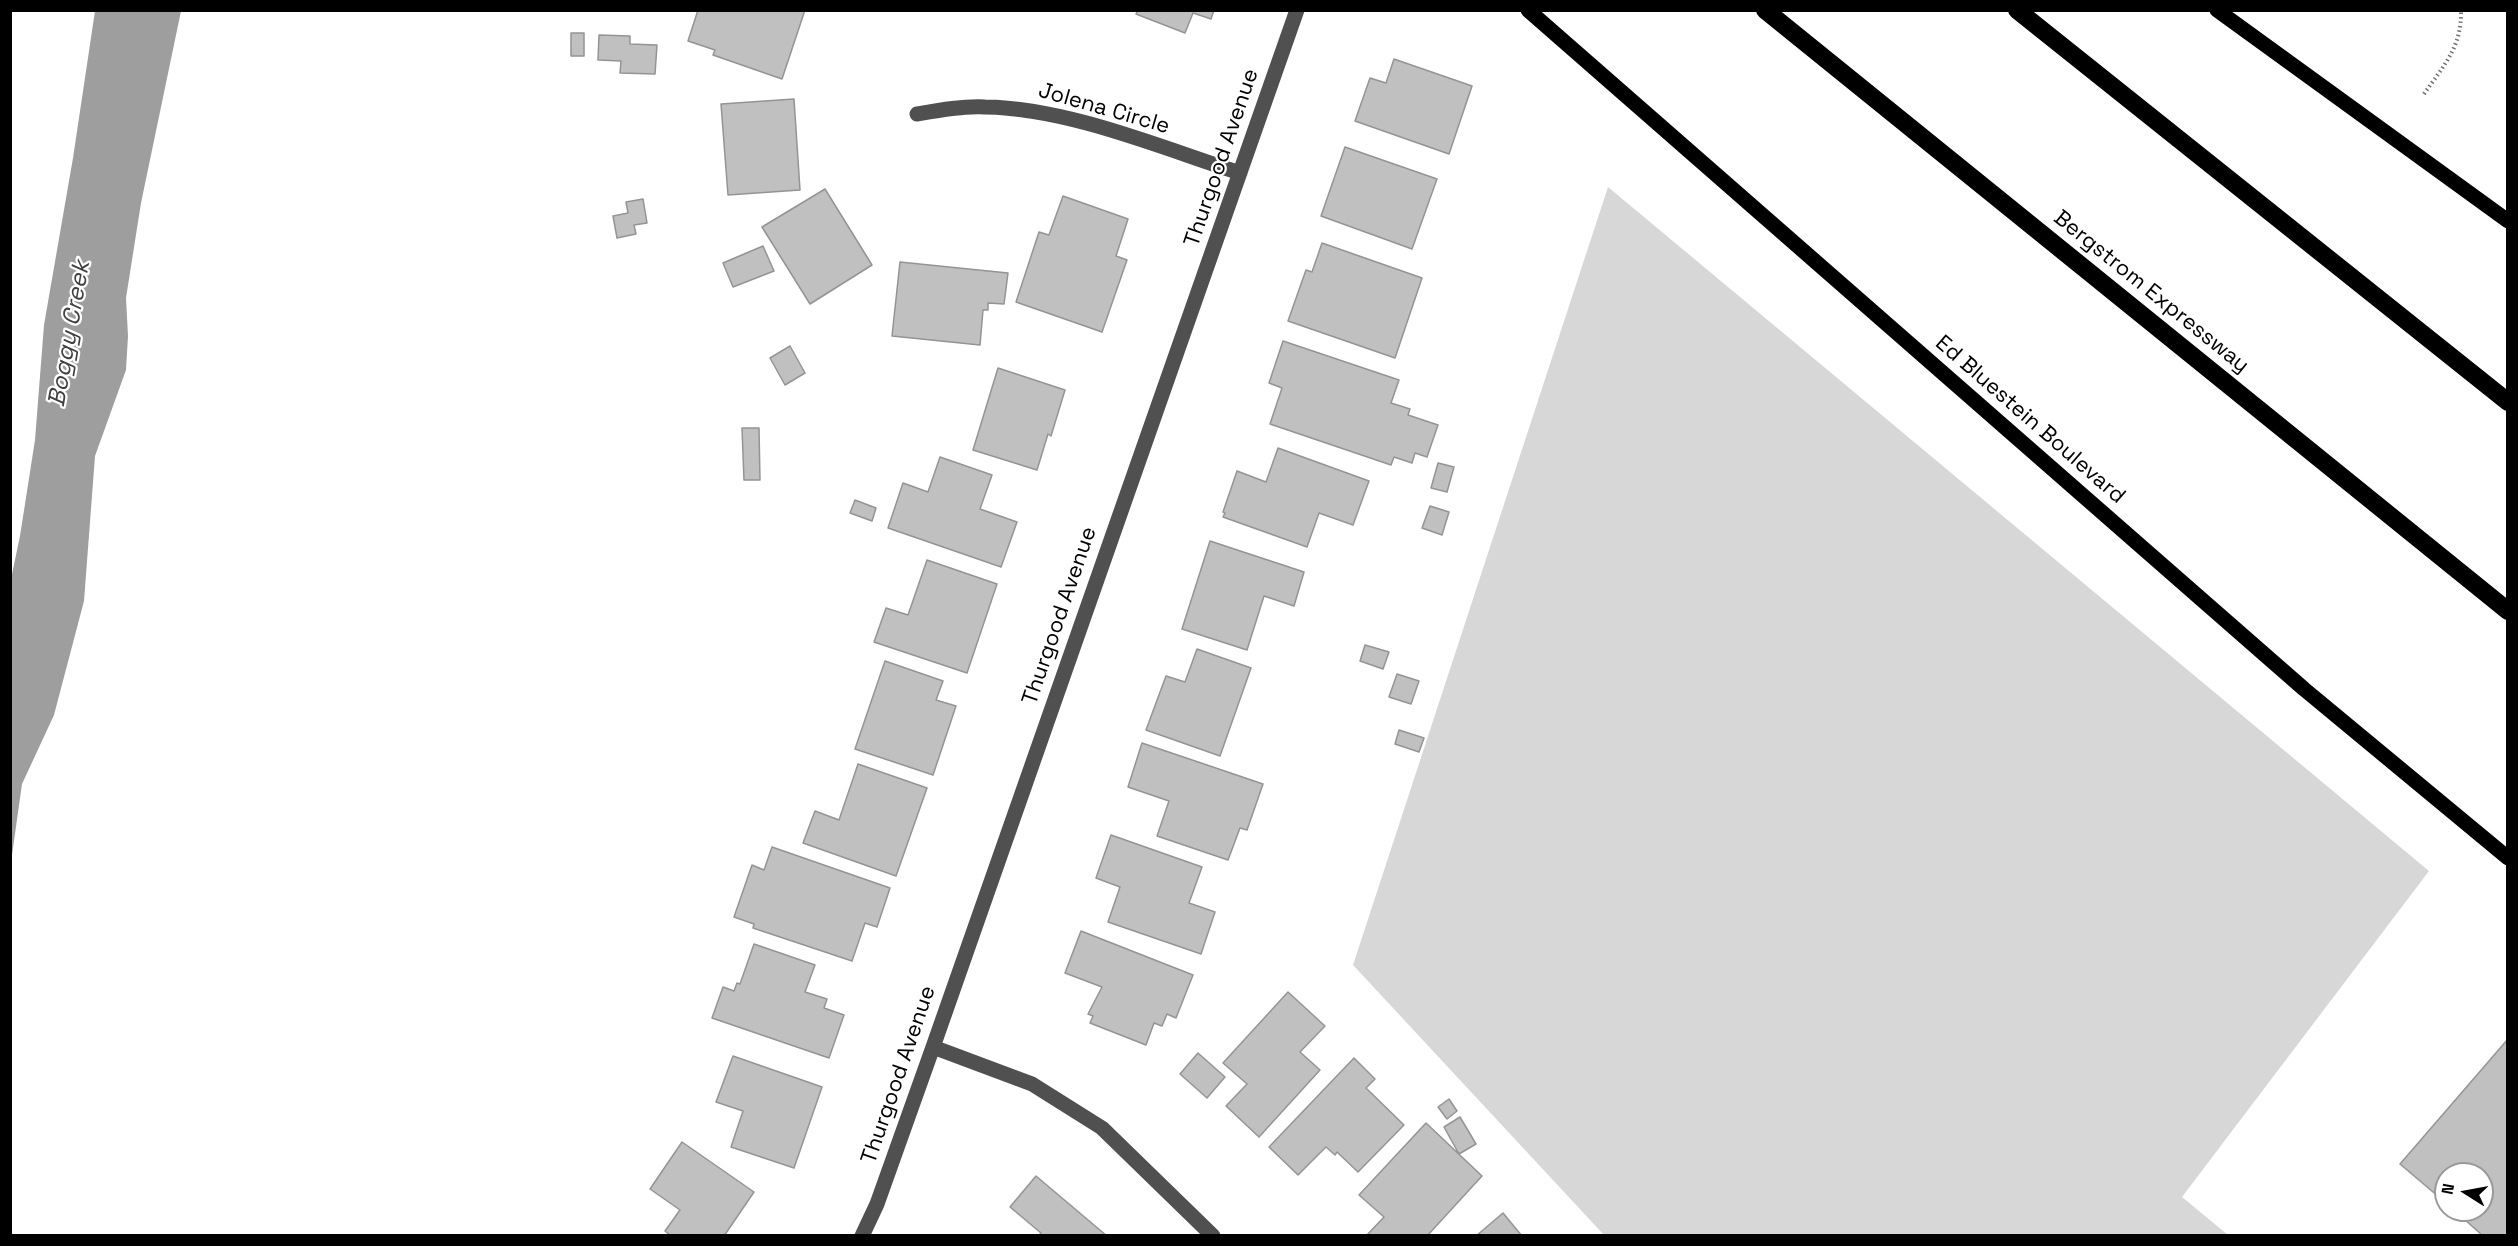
<!DOCTYPE html>
<style>
body{margin:0}
#map{position:relative;width:2518px;height:1246px;overflow:hidden;background:#fff;font-family:"Space Grotesk",sans-serif}
canvas{display:block}
.frame{position:absolute;inset:0;border:12px solid #000;pointer-events:none}
.north{position:absolute;left:2434px;top:1162px;width:60px;height:60px;box-sizing:border-box;background:#fff;border:2px solid #999;border-radius:50%;rotate:281deg;font-size:16px;font-weight:700;line-height:24px;text-align:center;color:#000}
.north::after{content:'';display:block;margin:auto;width:21px;height:27px;background:#000;clip-path:polygon(50% 0,100% 100%,50% 72%,0 100%)}
</style>
<div id="map">
<canvas width="2518" height="1246"></canvas>
<div class="frame"></div>
<div class="north">N</div>
</div>
<script>
const g = document.querySelector('canvas').getContext('2d');
g.lineJoin = 'round';
function paint(path, color) { g.fillStyle = color; g.fill(path, 'evenodd'); }
function stroke(path, color, width, dash) { g.strokeStyle = color; g.lineWidth = width; g.lineCap = dash ? 'butt' : 'round'; g.setLineDash(dash || []); g.stroke(path); }
function write(font, color, halo, rows, align = 'center') {
  g.font = font + ' "Space Grotesk",sans-serif'; g.lineWidth = 4.5; g.setLineDash([]); g.textBaseline = 'middle'; g.strokeStyle = halo; g.fillStyle = color; for (const [text, x, y, turn = 0] of rows) {
    g.save(); g.translate(x, y); g.rotate((+turn || 0) * Math.PI / 180); g.textAlign = isNaN(turn) ? turn : align; if (halo) g.strokeText(text, 0, 0); g.fillText(text, 0, 0); g.restore();
  }
}
const green = new Path2D(`
 M1608,187l821,684 -247,326 46,38h-624l-251,-270z`);
const water = new Path2D(`
 M95,11h86l-40,192 -15,95 2,38 -2,34 -31,86 -11,145 -30,114 -32,69 -11,78v-283l9,-43 15,-96 9,-115 29,-167z`);
const building = new Path2D(`
 M698,10h107l-23,69 -69,-24 2,-5 -27,-9z
 M1138,10h76l-3,9 -18,-6 -8,20 -49,-19z
 M571,33h13v23h-13z
 M599,35l31,1v8l27,1 -2,29 -35,-1 1,-12 -23,-1z
 M1394,59l78,27 -23,68 -94,-33 15,-43 16,5z
 M794,99l6,91 -72,5 -7,-91z
 M1345,147l92,32 -25,70 -91,-33z
 M825,189l47,76 -62,39 -48,-77z
 M1063,196l65,23 -12,37 11,4 -25,72 -86,-30 23,-70 10,3z
 M643,199l4,24 -13,2 2,9 -19,4 -4,-22 15,-3 -2,-11z
 M1322,243l100,35 -27,80 -107,-37 18,-51 6,2z
 M763,246l11,25 -41,16 -10,-24z
 M900,262l108,11 -4,31 -16,-1v7h-5l-3,35 -88,-9z
 M1283,341l116,39 -8,23 19,6 -2,6 30,10 -11,32 -12,-4 -3,10 -18,-6 -3,8 -121,-41 12,-36 -13,-5z
 M790,346l15,27 -20,12 -15,-27z
 M998,368l67,22 -14,46 -3,-2 -11,36 -64,-20z
 M742,428h17l1,52h-16z
 M1278,448l91,33 -16,44 -34,-12 -12,34 -84,-30 2,-4 -2,-1 14,-41 29,11z
 M940,457l52,18 -12,34 37,13 -16,45 -113,-39 15,-45 25,9z
 M1438,463l16,4 -7,25 -16,-4z
 M855,500l21,8 -4,13 -22,-8z
 M1430,506l19,6 -7,23 -20,-7z
 M1210,541l94,31 -10,34 -30,-10 -17,54 -65,-21z
 M927,560l70,24 -30,89 -93,-31 12,-34 22,7z
 M1365,645l24,7 -6,17 -23,-8z
 M1197,649l54,19 -31,88 -74,-26 20,-54 19,6z
 M885,661l58,20 -7,19 20,6 -23,69 -78,-26z
 M1397,674l22,7 -8,23 -22,-7z
 M1399,730l25,8 -5,14 -24,-8z
 M1142,743l121,41 -16,46 -7,-2 -12,32 -71,-24 12,-35 -41,-14z
 M858,764l69,24 -31,88 -93,-33 12,-32 24,9z
 M1111,835l91,32 -13,36 26,9 -14,42 -93,-32 12,-35 -24,-9z
 M772,847l118,41 -13,39 -12,-4 -13,38 -99,-33 1,-4 -20,-7 18,-52 12,5z
 M1081,931l112,44 -17,43 -9,-4 -5,12 -8,-3 -8,22 -56,-22 3,-7 -5,-2 14,-27 -37,-14z
 M754,944l61,21 -10,27 22,7 -3,9 20,7 -15,43 -117,-40 11,-31 11,4 3,-8 3,1z
 M1288,992l37,34 -25,26 20,18 -61,67 -33,-31 21,-22 -24,-21z
 M2508,1039v197h-25l-29,-26h28v-36h-36v29l-46,-39z
 M1198,1053l27,24 -18,21 -27,-24z
 M733,1056l89,31 -28,81 -63,-21 12,-36 -27,-9z
 M1354,1058l21,21 -9,9 38,37 -46,47 -21,-20 -2,3 -9,-8 -28,28 -29,-28z
 M1449,1099l8,12 -10,8 -9,-12z
 M1460,1117l16,27 -17,10 -15,-27z
 M1426,1123l56,53 -55,60h-61l18,-19 -25,-22z
 M682,1142l72,50 -30,44h-53l-6,-5 15,-21 -30,-21z
 M1036,1176l71,60h-69l3,-3 -31,-26z
 M1503,1213l19,23h-46z`);
const path = new Path2D(`
 M2424,94c20,-29 38,-47 37,-84`);
const minor = new Path2D(`
 M917,114c23,-4 45,-8 68,-7 83,1 177,41 255,66
 M933,1047l99,37 70,44 111,108
 M862,1236l15,-32 56,-157 364,-1037`);
const major = new Path2D(`
 M1528,10l776,679 204,169
 M2217,10l291,211`);
const highway = new Path2D(`
 M1765,10l743,601
 M2017,10l491,392`);
const streetNames = [
 ["Jolena Circle",1104,109,16],
 ["Thurgood Avenue",1222,158,-71],
 ["Bergstrom Expressway",2151,292,39],
 ["Ed Bluestein Boulevard",2030,420,41],
 ["Thurgood Avenue",1060,616,-71],
 ["Thurgood Avenue",899,1075,-71]
];
const waterNames = [
 ["Boggy Creek",70,334,-80]
];
paint(green, '#d7d7d7');
paint(water, '#9e9e9e');
paint(building, '#c0c0c0');
stroke(building, '#949494', 1.5);
stroke(path, '#727272', 4, [1.5, 3]);
stroke(minor, '#505050', 15);
stroke(major, '#000', 15);
stroke(highway, '#000', 18);
write('22px', '#000', '#fff', streetNames);
write('italic 24px', '#3f3f3f', '#fff', waterNames);
</script>
